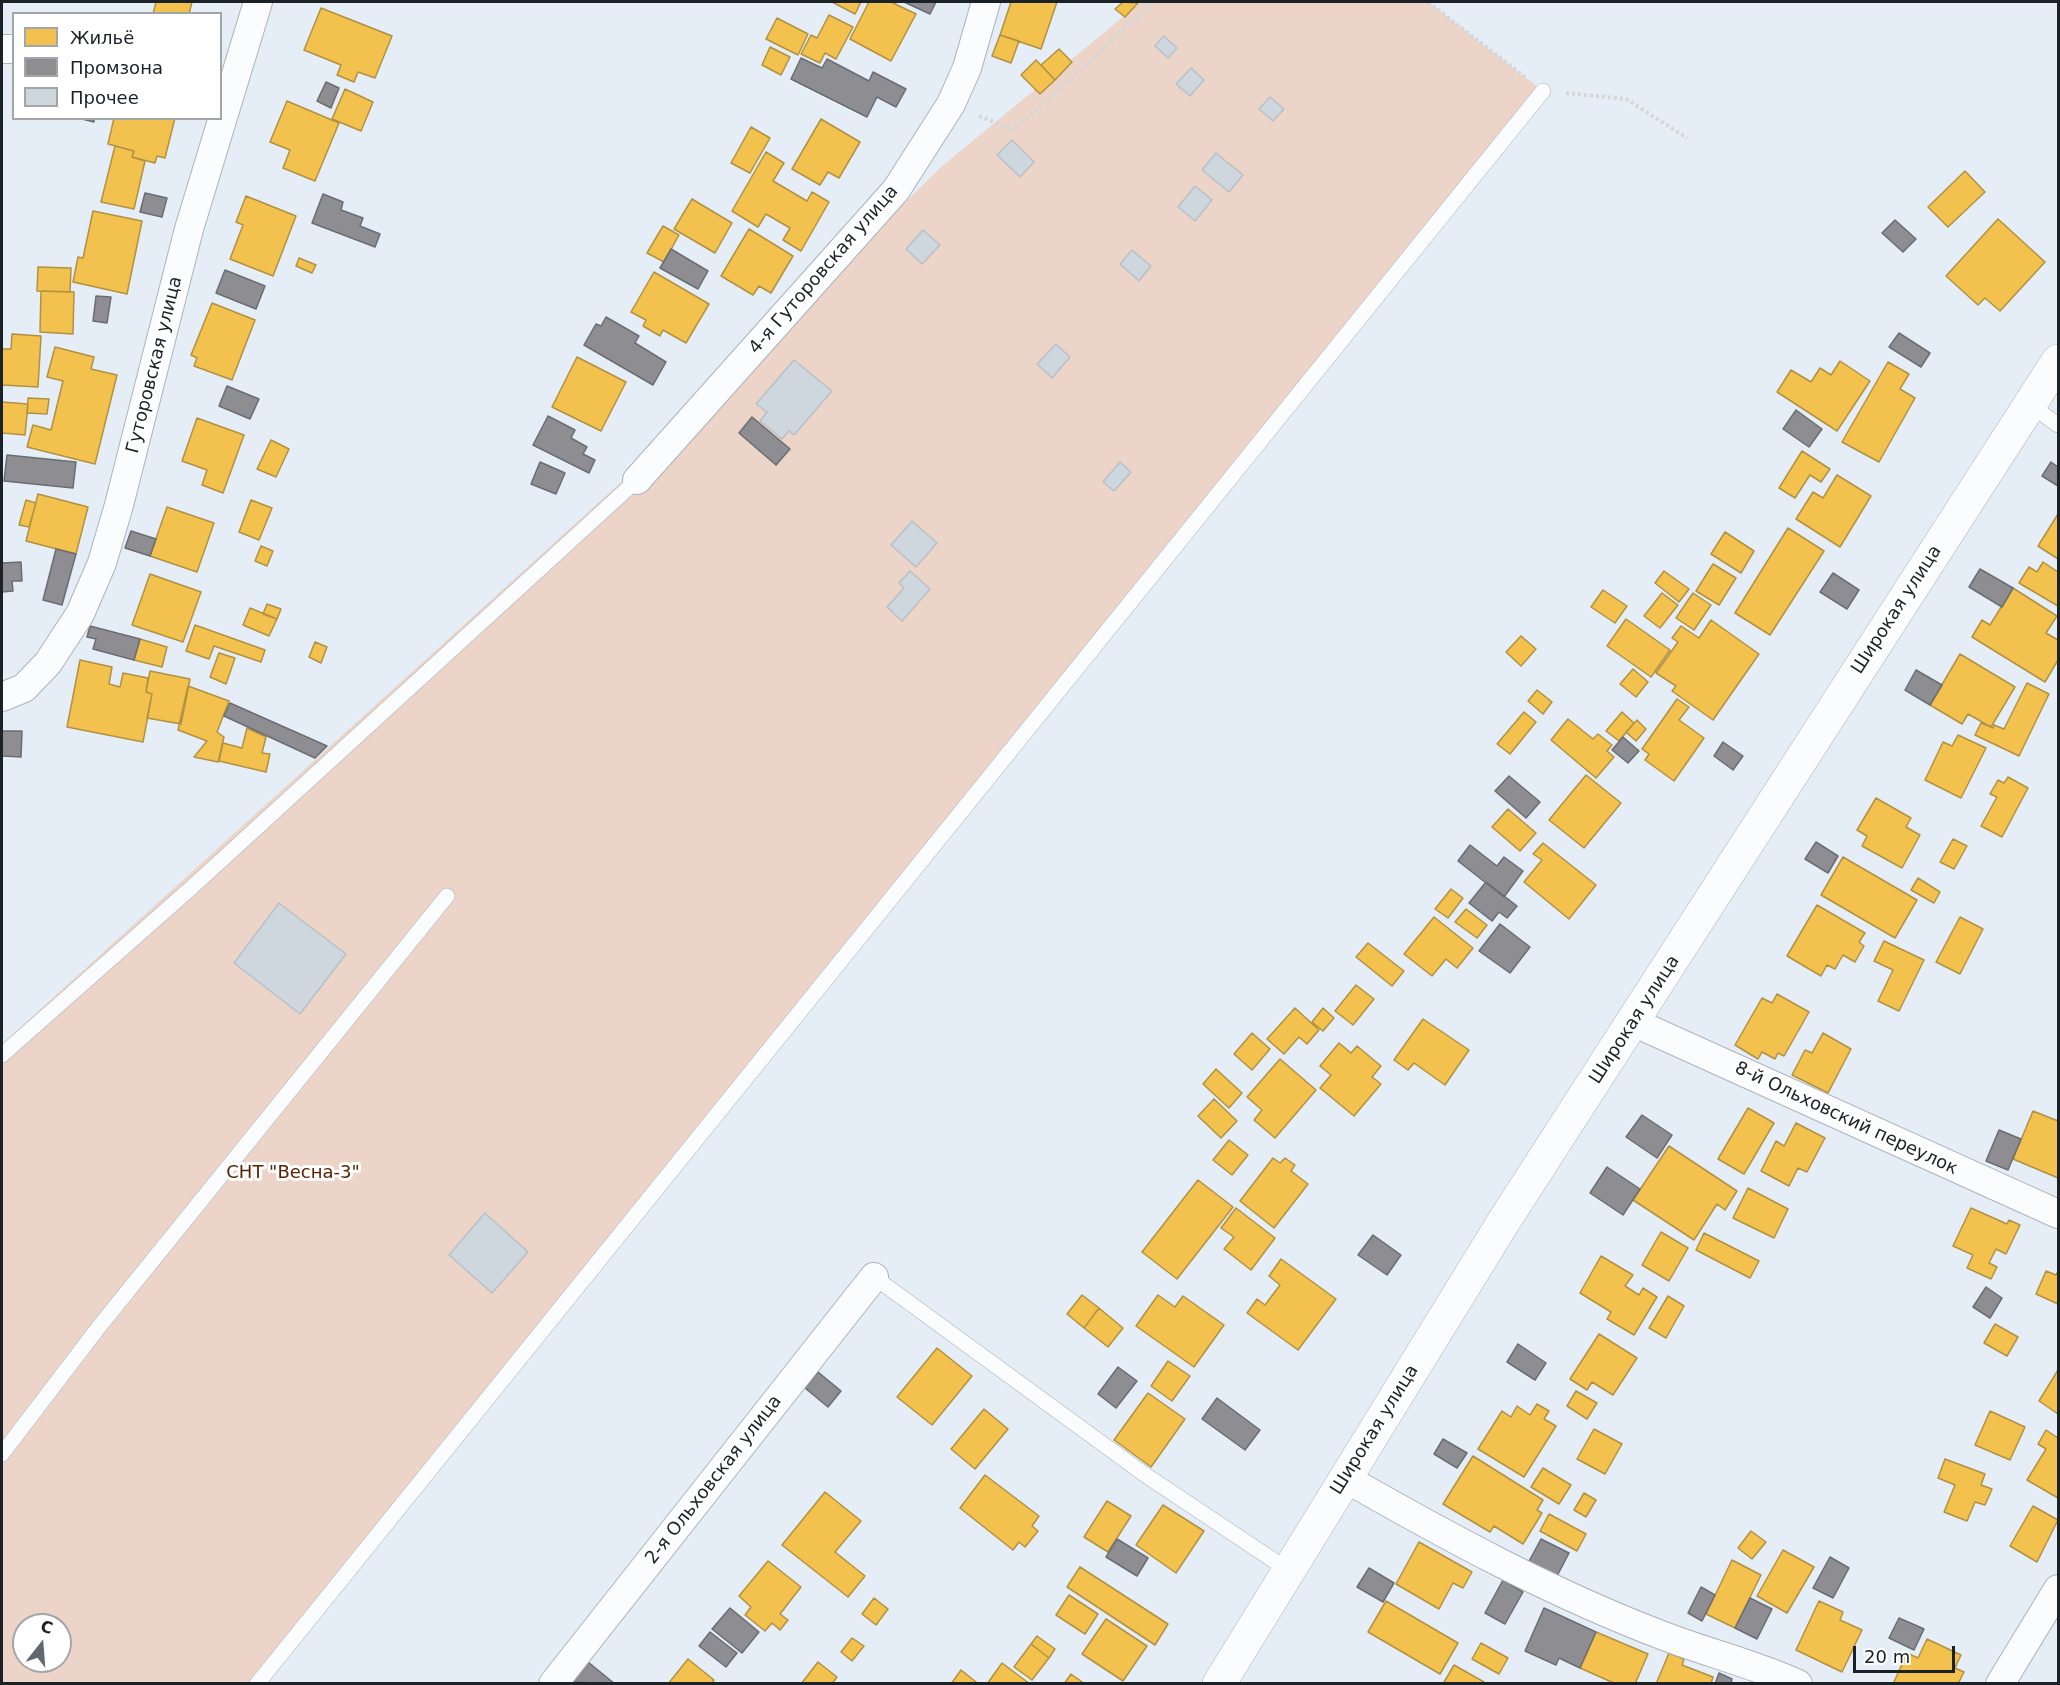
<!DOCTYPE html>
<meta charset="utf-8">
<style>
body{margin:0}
#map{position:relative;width:2060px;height:1685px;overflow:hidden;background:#e5eef6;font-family:"DejaVu Sans",sans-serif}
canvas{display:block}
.frame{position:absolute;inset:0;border:3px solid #1a2127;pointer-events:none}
.legend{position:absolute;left:12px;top:12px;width:210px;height:108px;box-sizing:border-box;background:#fff;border:2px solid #a3a6a9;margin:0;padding:8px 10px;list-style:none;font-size:18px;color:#1a2127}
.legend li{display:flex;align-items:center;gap:12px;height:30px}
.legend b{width:30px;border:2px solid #a3a6a9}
.north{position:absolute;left:12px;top:1613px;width:60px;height:60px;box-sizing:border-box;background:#fff;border:2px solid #a3a6a9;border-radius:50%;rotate:17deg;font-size:16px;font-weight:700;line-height:24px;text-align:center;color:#1a2127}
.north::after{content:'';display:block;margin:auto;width:21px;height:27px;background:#61696f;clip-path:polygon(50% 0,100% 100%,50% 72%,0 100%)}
.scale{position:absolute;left:1853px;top:1646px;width:102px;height:27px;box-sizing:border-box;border:3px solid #1a2127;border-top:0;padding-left:8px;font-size:18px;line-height:21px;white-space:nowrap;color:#1a2127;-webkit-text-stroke:4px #fff;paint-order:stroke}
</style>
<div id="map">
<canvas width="2060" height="1685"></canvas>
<div class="frame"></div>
<ul class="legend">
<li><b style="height:16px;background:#f2c14e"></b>Жильё</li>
<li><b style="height:16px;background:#8d8d92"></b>Промзона</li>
<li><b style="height:16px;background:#cfd7de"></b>Прочее</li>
</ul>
<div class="north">С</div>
<div class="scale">20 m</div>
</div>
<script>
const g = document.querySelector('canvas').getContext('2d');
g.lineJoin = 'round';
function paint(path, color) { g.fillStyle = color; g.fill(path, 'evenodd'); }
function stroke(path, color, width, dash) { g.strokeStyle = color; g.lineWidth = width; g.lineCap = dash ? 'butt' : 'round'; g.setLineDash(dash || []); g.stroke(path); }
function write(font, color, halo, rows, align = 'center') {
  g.font = font + ' "DejaVu Sans",sans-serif'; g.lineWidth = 6; g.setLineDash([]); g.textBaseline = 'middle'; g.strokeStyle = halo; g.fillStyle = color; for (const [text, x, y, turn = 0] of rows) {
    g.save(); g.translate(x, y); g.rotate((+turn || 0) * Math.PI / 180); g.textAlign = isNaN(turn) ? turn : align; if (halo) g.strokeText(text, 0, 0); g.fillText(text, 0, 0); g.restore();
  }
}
const green = new Path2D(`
 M1141,2h287l115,89 -1286,1592 -255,1v-640l628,-570 311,-307zM24,1625h36v36h-36z`);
const homes = new Path2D(`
 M156,2h36l-3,12h-36z
 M832,2h29l-6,12z
 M869,2h22l25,12 -25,47 -41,-22z
 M1011,2h46l-16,47 -41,-14z
 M1123,2l15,1 -13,14 -10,-8z
 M321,8l71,28 -17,42 -17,-6 -4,10 -17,-7 4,-10 -37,-15z
 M829,15l24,12 -17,32 -11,-6 -5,10 -19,-9 10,-19 6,3z
 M777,18l31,16 -10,21 -32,-16z
 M1000,35l19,6 -8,22 -19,-7z
 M770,47l20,10 -9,18 -19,-10z
 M1059,49l13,13 -17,18 -14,-15z
 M1036,60l19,20 -15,14 -19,-19z
 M345,89l28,13 -12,29 -29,-12z
 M287,101l52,22 -24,58 -32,-13 7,-18 -20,-8z
 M114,118h61l-10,40 -8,-2 -2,7 -23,-6 2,-6 -26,-7z
 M821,119l39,23 -21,36 -11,-6 -8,13 -28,-16z
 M751,127l19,11 -20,35 -19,-10z
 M115,146l19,5 -2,6 13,4 -11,48 -33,-7z
 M766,152l18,11 -11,18 34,20 5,-9 17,10 -28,49 -18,-11 7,-12 -24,-14 -8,13 -26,-16z
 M1965,171l20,21 -37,35 -20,-20z
 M246,196l50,20 -23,60 -43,-17 13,-34 -7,-3z
 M692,199l40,24 -17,30 -41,-24z
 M93,211l49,10 -15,73 -54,-12 5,-25 5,1z
 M1998,219l47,43 -45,49 -15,-13 -7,7 -32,-29z
 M663,226l16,9 -15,27 -17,-9z
 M749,229l44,27 -22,37 -12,-7 -6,9 -32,-19z
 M299,258l17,7 -4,8 -16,-7z
 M38,267l33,1 -1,24 -33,-1z
 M654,272l55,32 -23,39 -23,-13 -3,6 -17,-10 3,-6 -15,-8z
 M41,291l33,1 -1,42 -33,-2z
 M212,303l43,17 -23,60 -38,-14 3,-8 -6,-3z
 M12,334l29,2 -3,51 -36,-2v-36h9z
 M55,347l39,10 -3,12 26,6 -22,89 -68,-17 6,-22 18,5 12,-49 -16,-4z
 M577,357l49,25 -25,49 -49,-24z
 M1840,361l30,20 -33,50 -60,-39 14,-22 20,12 9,-14 11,7z
 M1888,362l21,12 -9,15 15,9 -36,64 -37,-20z
 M28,398l21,1 -2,15 -20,-1z
 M2,402l26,2 -3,31 -23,-2z
 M197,418l47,17 -21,58 -21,-8 5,-15 -25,-9z
 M271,440l18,9 -13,28 -19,-8z
 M1802,451l28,18 -9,13 -11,-7 -15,23 -16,-10z
 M1837,475l34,21 -31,51 -44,-28 17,-27 10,6z
 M38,494l50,13 -12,47 -50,-13z
 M26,500l10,3 -7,24 -10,-2z
 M251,500l21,8 -13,32 -20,-8z
 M167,507l47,16 -17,49 -47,-16z
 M2058,514v45l-20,-13z
 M1788,528l36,23 -54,84 -35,-22z
 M1725,532l29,19 -13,22 -30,-19z
 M261,546l12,5 -6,15 -12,-5z
 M2043,562l15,10v34l-39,-23 10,-16 8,5z
 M1713,564l23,14 -17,27 -23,-14z
 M1664,571l25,18 -10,13 -24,-19z
 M150,574l51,18 -18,50 -51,-17z
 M2013,588l44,28 -11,17 12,7v20l-13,22 -73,-45 10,-17 8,5z
 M1603,590l24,16 -12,17 -24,-16z
 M1662,593l16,12 -18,23 -16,-12z
 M1693,593l18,12 -17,25 -18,-12z
 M267,604l14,5 -4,10 -14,-5z
 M250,608l27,11 -8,17 -26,-11z
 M1626,619l44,31 -19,27 -44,-31z
 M1711,620l48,34 -46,66 -41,-29 4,-5 -20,-13 22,-31 -6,-4 9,-12 18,12z
 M195,625l70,25 -4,12 -47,-16 -5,13 -23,-8z
 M1521,636l15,13 -15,17 -15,-14z
 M140,639l27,8 -5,20 -28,-7z
 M315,642l12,5 -6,16 -12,-6z
 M219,653l16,5 -9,26 -16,-7z
 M1960,654l55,33 -24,40 -23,-13 -6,10 -32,-19z
 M80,660l32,7 -3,17 11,3 3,-14 25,5 -2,14 6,2 -9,48 -76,-15z
 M1633,669l15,13 -12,15 -16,-13z
 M150,671l40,8 -9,45 -34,-6 5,-24 -6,-2z
 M2027,683l22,11 -30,62 -44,-21 6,-12 12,5 1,-3 10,4z
 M188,686l41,15 -12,31 7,5 -6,25 -24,-5 13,-16 -29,-11z
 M1537,690l15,12 -9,12 -15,-13z
 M1677,699l12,8 -10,13 25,18 -30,43 -29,-21 4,-6 -7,-5z
 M1524,712l12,10 -26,32 -13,-10z
 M1622,712l12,11 -15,18 -13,-10z
 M1568,719l25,20 5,-5 14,11 -5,6 7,6 -18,21 -45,-38z
 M1637,720l9,9 -10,12 -10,-9z
 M247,728l19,9 -4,16 8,1 -4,18 -47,-11 4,-18 19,5z
 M1958,735l28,13 -25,50 -36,-18 18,-38 9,4z
 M1586,775l35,28 -37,45 -35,-28z
 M2008,777l20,11 -26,49 -21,-11 16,-29 -7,-3 8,-14 6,3z
 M1876,798l35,20 -5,9 14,8 -18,33 -40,-22 5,-10 -10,-6z
 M1508,809l28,24 -16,18 -28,-24z
 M1953,839l14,7 -13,23 -14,-7z
 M1543,843l53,42 -27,34 -45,-37 18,-22 -9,-6z
 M1843,857l74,43 -22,38 -74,-43z
 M1918,878l22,14 -6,11 -23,-13z
 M1451,889l12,9 -15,20 -13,-9z
 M1817,905l48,28 -6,9 5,4 -9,16 -12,-7 -8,14 -8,-4 -6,11 -34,-20z
 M1466,909l21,16 -10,13 -22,-16z
 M1434,917l39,31 -16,20 -11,-9 -14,17 -28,-22z
 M1960,917l23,12 -23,45 -24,-12z
 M1884,941l40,19 -25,51 -21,-10 15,-31 -19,-9z
 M1368,943l36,28 -12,15 -36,-29z
 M1356,985l18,14 -21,26 -18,-14z
 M1777,994l32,18 -25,44 -6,-3 -3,6 -13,-7 -4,7 -23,-14 27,-47 10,5z
 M1295,1008l24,22 -12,14 -8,-7 -15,17 -17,-15z
 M1323,1008l11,10 -11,13 -11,-9z
 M1423,1019l46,31 -24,35 -31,-22 -6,7 -14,-10z
 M1252,1033l18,16 -18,21 -18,-16z
 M1823,1033l28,16 -23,44 -36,-18 13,-25 7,3z
 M1339,1043l12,10 6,-7 24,20 -9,11 9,7 -27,32 -34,-28 11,-13 -11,-9z
 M1280,1059l36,31 -41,48 -21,-18 8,-10 -15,-13z
 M1216,1069l26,24 -13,15 -26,-24z
 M1214,1099l23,22 -16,17 -23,-22z
 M1748,1108l26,15 -30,51 -26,-15z
 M2033,1111l25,10v57l-45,-19z
 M1796,1123l29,15 -18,34 -9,-4 -9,18 -28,-15 15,-30 8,5z
 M1229,1140l19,15 -16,20 -19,-15z
 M1669,1146l68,45 -12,19 -8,-6 -23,36 -61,-40z
 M1273,1158l7,5 5,-5 10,7 -4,6 17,13 -34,44 -34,-27z
 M1198,1180l35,27 -56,72 -35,-27z
 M1748,1188l40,21 -14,29 -41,-20z
 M1236,1208l39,30 -24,32 -27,-21 10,-12 -13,-9z
 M1971,1208l36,16 2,-4 11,5 -14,29 -10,-5 -7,14 8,4 -6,12 -24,-11 6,-13 -20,-9z
 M1661,1232l27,16 -19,33 -27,-16z
 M1704,1233l55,28 -9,17 -54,-28z
 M1601,1256l32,19 -8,11 14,9 4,-7 14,9 -23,38 -27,-16 4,-7 -31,-19z
 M1281,1259l55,40 -38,51 -51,-37 10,-14 8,6 15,-20 -11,-9z
 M2046,1271l10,4 2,-4v33l-22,-10z
 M1082,1295l17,13 -15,20 -17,-14z
 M1158,1295l17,12 8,-11 41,29 -30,42 -58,-41z
 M1668,1296l16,10 -18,32 -17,-10z
 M1099,1308l24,20 -15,19 -24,-19z
 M1995,1324l23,13 -11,19 -23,-13z
 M1599,1334l38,24 -24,37 -21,-13 -5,8 -17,-11z
 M937,1348l35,28 -40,49 -35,-28z
 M1168,1361l22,15 -18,25 -21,-15z
 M2058,1370v44l-19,-13z
 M1576,1391l21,12 -10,16 -20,-13z
 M1148,1393l37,26 -34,48 -37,-27z
 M1537,1404l12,7 -5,8 12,7 -32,51 -46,-28 24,-38 9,6 6,-11 13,9z
 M984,1409l24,20 -33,40 -24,-20z
 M1990,1411l35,16 -15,33 -35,-15z
 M1594,1429l28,15 -17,30 -28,-15z
 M2046,1430l12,8v60l-31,-18 19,-31 -8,-5z
 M1473,1456l70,44 -6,10 5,3 -19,31 -29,-18 -4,6 -47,-28z
 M1945,1459l40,15 -4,11 11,4 -7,16 -10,-3 -8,19 -23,-9 11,-27 -17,-7z
 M1543,1468l28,17 -12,19 -28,-17z
 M985,1475l54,41 -7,10 6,5 -13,16 -6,-5 -6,8 -53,-42z
 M825,1492l36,29 -26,31 30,24 -17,21 -66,-52z
 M1584,1493l12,7 -10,17 -12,-7z
 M1107,1501l24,15 -23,36 -24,-15z
 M1163,1505l41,26 -28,42 -40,-28z
 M2033,1506l25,14 -21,42 -27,-16z
 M1549,1514l37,20 -9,17 -37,-20z
 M1751,1531l15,11 -14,17 -14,-11z
 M1419,1542l53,30 -9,16 -10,-5 -14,26 -43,-25z
 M1783,1550l31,17 -27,46 -30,-17z
 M1732,1560l29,15 -26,53 -29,-14z
 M768,1561l33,26 -21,27 8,6 -8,10 -8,-7 -7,8 -20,-16 6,-8 -12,-11z
 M1080,1567l88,57 -13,21 -88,-58z
 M1069,1595l29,19 -13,20 -29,-19z
 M874,1598l14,11 -12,16 -14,-11z
 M1386,1601l72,42 -18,31 -72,-42z
 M1819,1601l24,11 -3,8 22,10 -20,42 -46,-22z
 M1106,1619l41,27 -24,35 -41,-27z
 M1596,1632l52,22 -13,30h-19l-36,-16z
 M1037,1636l18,13 -6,9 -18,-14z
 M852,1638l12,8 -12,15 -11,-9z
 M1927,1639l34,16 -6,13 9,4 -6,12h-65l14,-31 11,5z
 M1481,1643l27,15 -9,16 -27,-15z
 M1031,1644l18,14 -17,22 -18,-13z
 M1669,1653l15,6 -2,6 31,12 -2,7h-55z
 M688,1659l26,21 -3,4h-43z
 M818,1662l19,15 -5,7h-31z
 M1002,1663l28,21h-43z
 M1454,1665l30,17v2h-41z
 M961,1670l15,12 -1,2h-24z
 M1071,1674l14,10h-21z`);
const industry = new Path2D(`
 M904,2h32l-6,12z
 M801,58l21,10 5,-9 42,22 4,-9 33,17 -10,18 -19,-10 -10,20 -76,-38z
 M326,82l13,6 -8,20 -14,-7z
 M78,118h16v4z
 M145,193l22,5 -5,19 -22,-5z
 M323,194l20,8 -2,8 22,8 -3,8 20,8 -5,13 -63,-24z
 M1895,220l21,19 -13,13 -21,-19z
 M671,249l37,22 -10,18 -38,-21z
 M225,270l40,16 -9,23 -40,-16z
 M96,296l15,1 -4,26 -14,-2z
 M606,317l33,19 -4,7 31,19 -13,23 -69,-40 12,-21 5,2z
 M1899,333l31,20 -9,14 -32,-20z
 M227,386l32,13 -9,20 -31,-13z
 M1796,410l26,19 -13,18 -26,-18z
 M548,416l27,14 -4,8 16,9 -4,7 12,6 -6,13 -56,-28z
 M752,417l38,32 -14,16 -37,-32z
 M7,455l69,7 -3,26 -69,-7z
 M540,462l25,11 -9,21 -25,-10z
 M2051,462l7,5v19l-16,-10z
 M131,531l25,8 -6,17 -25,-8z
 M56,549l20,5 -14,51 -19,-5z
 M21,562l1,19h-10l1,10 -11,1v-29z
 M1980,569l33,19 -11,19 -33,-20z
 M1833,573l26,17 -12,19 -27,-17z
 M90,626l50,13 -6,21 -41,-11 3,-10 -9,-2z
 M1916,670l26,15 -12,20 -25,-15z
 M230,703l97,43 -12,12 -91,-42z
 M2,731h20l-1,26 -19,-1z
 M1623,737l16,14 -11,12 -16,-13z
 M1723,742l20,14 -10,14 -19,-14z
 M1509,776l31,26 -14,16 -31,-27z
 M1816,842l22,14 -10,17 -23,-14z
 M1470,845l27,21 7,-9 19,14 -19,26 -46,-36z
 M1486,882l31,24 -10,12 -8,-6 -7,9 -23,-18z
 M1500,924l30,23 -20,26 -31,-22z
 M1642,1115l30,20 -15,23 -31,-21z
 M1999,1130l22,9 -13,31 -22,-9z
 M1607,1167l33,22 -17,26 -33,-22z
 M1373,1235l28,20 -14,20 -29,-20z
 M1986,1287l16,11 -12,20 -17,-11z
 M1518,1344l28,19 -11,17 -28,-18z
 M1118,1367l19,14 -21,27 -18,-14z
 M818,1372l23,19 -13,16 -23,-19z
 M1217,1398l43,32 -15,20 -43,-31z
 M1443,1439l24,14 -10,15 -23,-14z
 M1117,1539l31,19 -11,18 -31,-19z
 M1541,1539l28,14 -14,27 -28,-15z
 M1830,1557l19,11 -16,30 -20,-10z
 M1369,1568l25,15 -11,19 -26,-15z
 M1503,1580l20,12 -18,32 -20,-11z
 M1701,1587l14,8 -13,26 -14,-8z
 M1750,1598l22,11 -15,30 -22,-11z
 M730,1608l29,24 -17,21 -30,-24z
 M1544,1608l52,24 -16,36 -21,-10 -3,7 -31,-14z
 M1899,1618l25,11 -10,21 -25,-12z
 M710,1632l27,21 -11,14 -27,-21z
 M588,1662l27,22 -44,-2z
 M1719,1673l13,6 -1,5h-16z`);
const building = new Path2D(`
 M1164,36l13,12 -9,10 -13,-12z
 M1191,68l13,12 -14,16 -14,-12z
 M1270,97l14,12 -11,12 -14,-12z
 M1012,140l22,22 -14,15 -23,-22z
 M1216,153l27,22 -14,17 -27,-22z
 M1195,186l17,14 -17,21 -17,-14z
 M923,230l17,15 -18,19 -16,-15z
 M1132,250l19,16 -12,15 -19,-17z
 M1056,344l14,13 -18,21 -15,-14z
 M794,360l38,31 -38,44 -5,-4 -7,8 -22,-18 7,-9 -11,-8z
 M1120,462l11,10 -17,19 -11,-9z
 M912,521l25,22 -21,24 -25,-22z
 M910,571l20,18 -28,32 -15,-14 17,-19 -5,-5z
 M279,903l67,51 -46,60 -66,-51z
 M485,1213l43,39 -36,41 -43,-38z`);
const path = new Path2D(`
 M1428,2l97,75
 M1566,93l60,6 61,39
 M979,116l35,14 140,-128`);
const service = new Path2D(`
 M2029,404l29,21
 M2,1055l189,-167 446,-408
 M874,1277l270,197 144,96
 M2,1454l96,-126 349,-432
 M257,1684l1286,-1593`);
const minor = new Path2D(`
 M2,49h12
 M637,480l259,-290 55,-86 16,-36 19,-66
 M2,697l22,-9 24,-25 32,-49 22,-51 17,-58 70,-276 69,-227
 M1633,1022l425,192
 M1345,1478c103,59 208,116 319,158 44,17 90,28 134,48
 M553,1684l321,-407
 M2000,1684l58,-95`);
const tertiary = new Path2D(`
 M1219,1684l285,-463 554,-860`);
const streetNames = [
 ["4-я Гуторовская улица",824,270,-49],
 ["Гуторовская улица",155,365,-76],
 ["Широкая улица",1897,610,-57],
 ["Широкая улица",1635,1020,-57],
 ["8-й Ольховский переулок",1846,1119,25],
 ["Широкая улица",1375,1430,-58],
 ["2-я Ольховская улица",714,1480,-52]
];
const parkNames = [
 ["СНТ \"Весна-3\"",293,1173]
];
paint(green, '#edd4c8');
paint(homes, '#f2c14e');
stroke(homes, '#b19142', 1.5);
paint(industry, '#8d8d92');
stroke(industry, '#6a6d72', 1.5);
paint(building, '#cfd7de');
stroke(building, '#b8c0c7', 1.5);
stroke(service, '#acb3ba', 16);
stroke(minor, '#acb3ba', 30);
stroke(tertiary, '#acb3ba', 34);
stroke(path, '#d4d6d8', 4, [3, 3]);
stroke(service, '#fbfcfe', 15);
stroke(minor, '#fbfcfe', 28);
stroke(tertiary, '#fbfcfe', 33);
write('18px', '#1a2127', '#fff', streetNames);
write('18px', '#5a2200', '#fff', parkNames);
</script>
